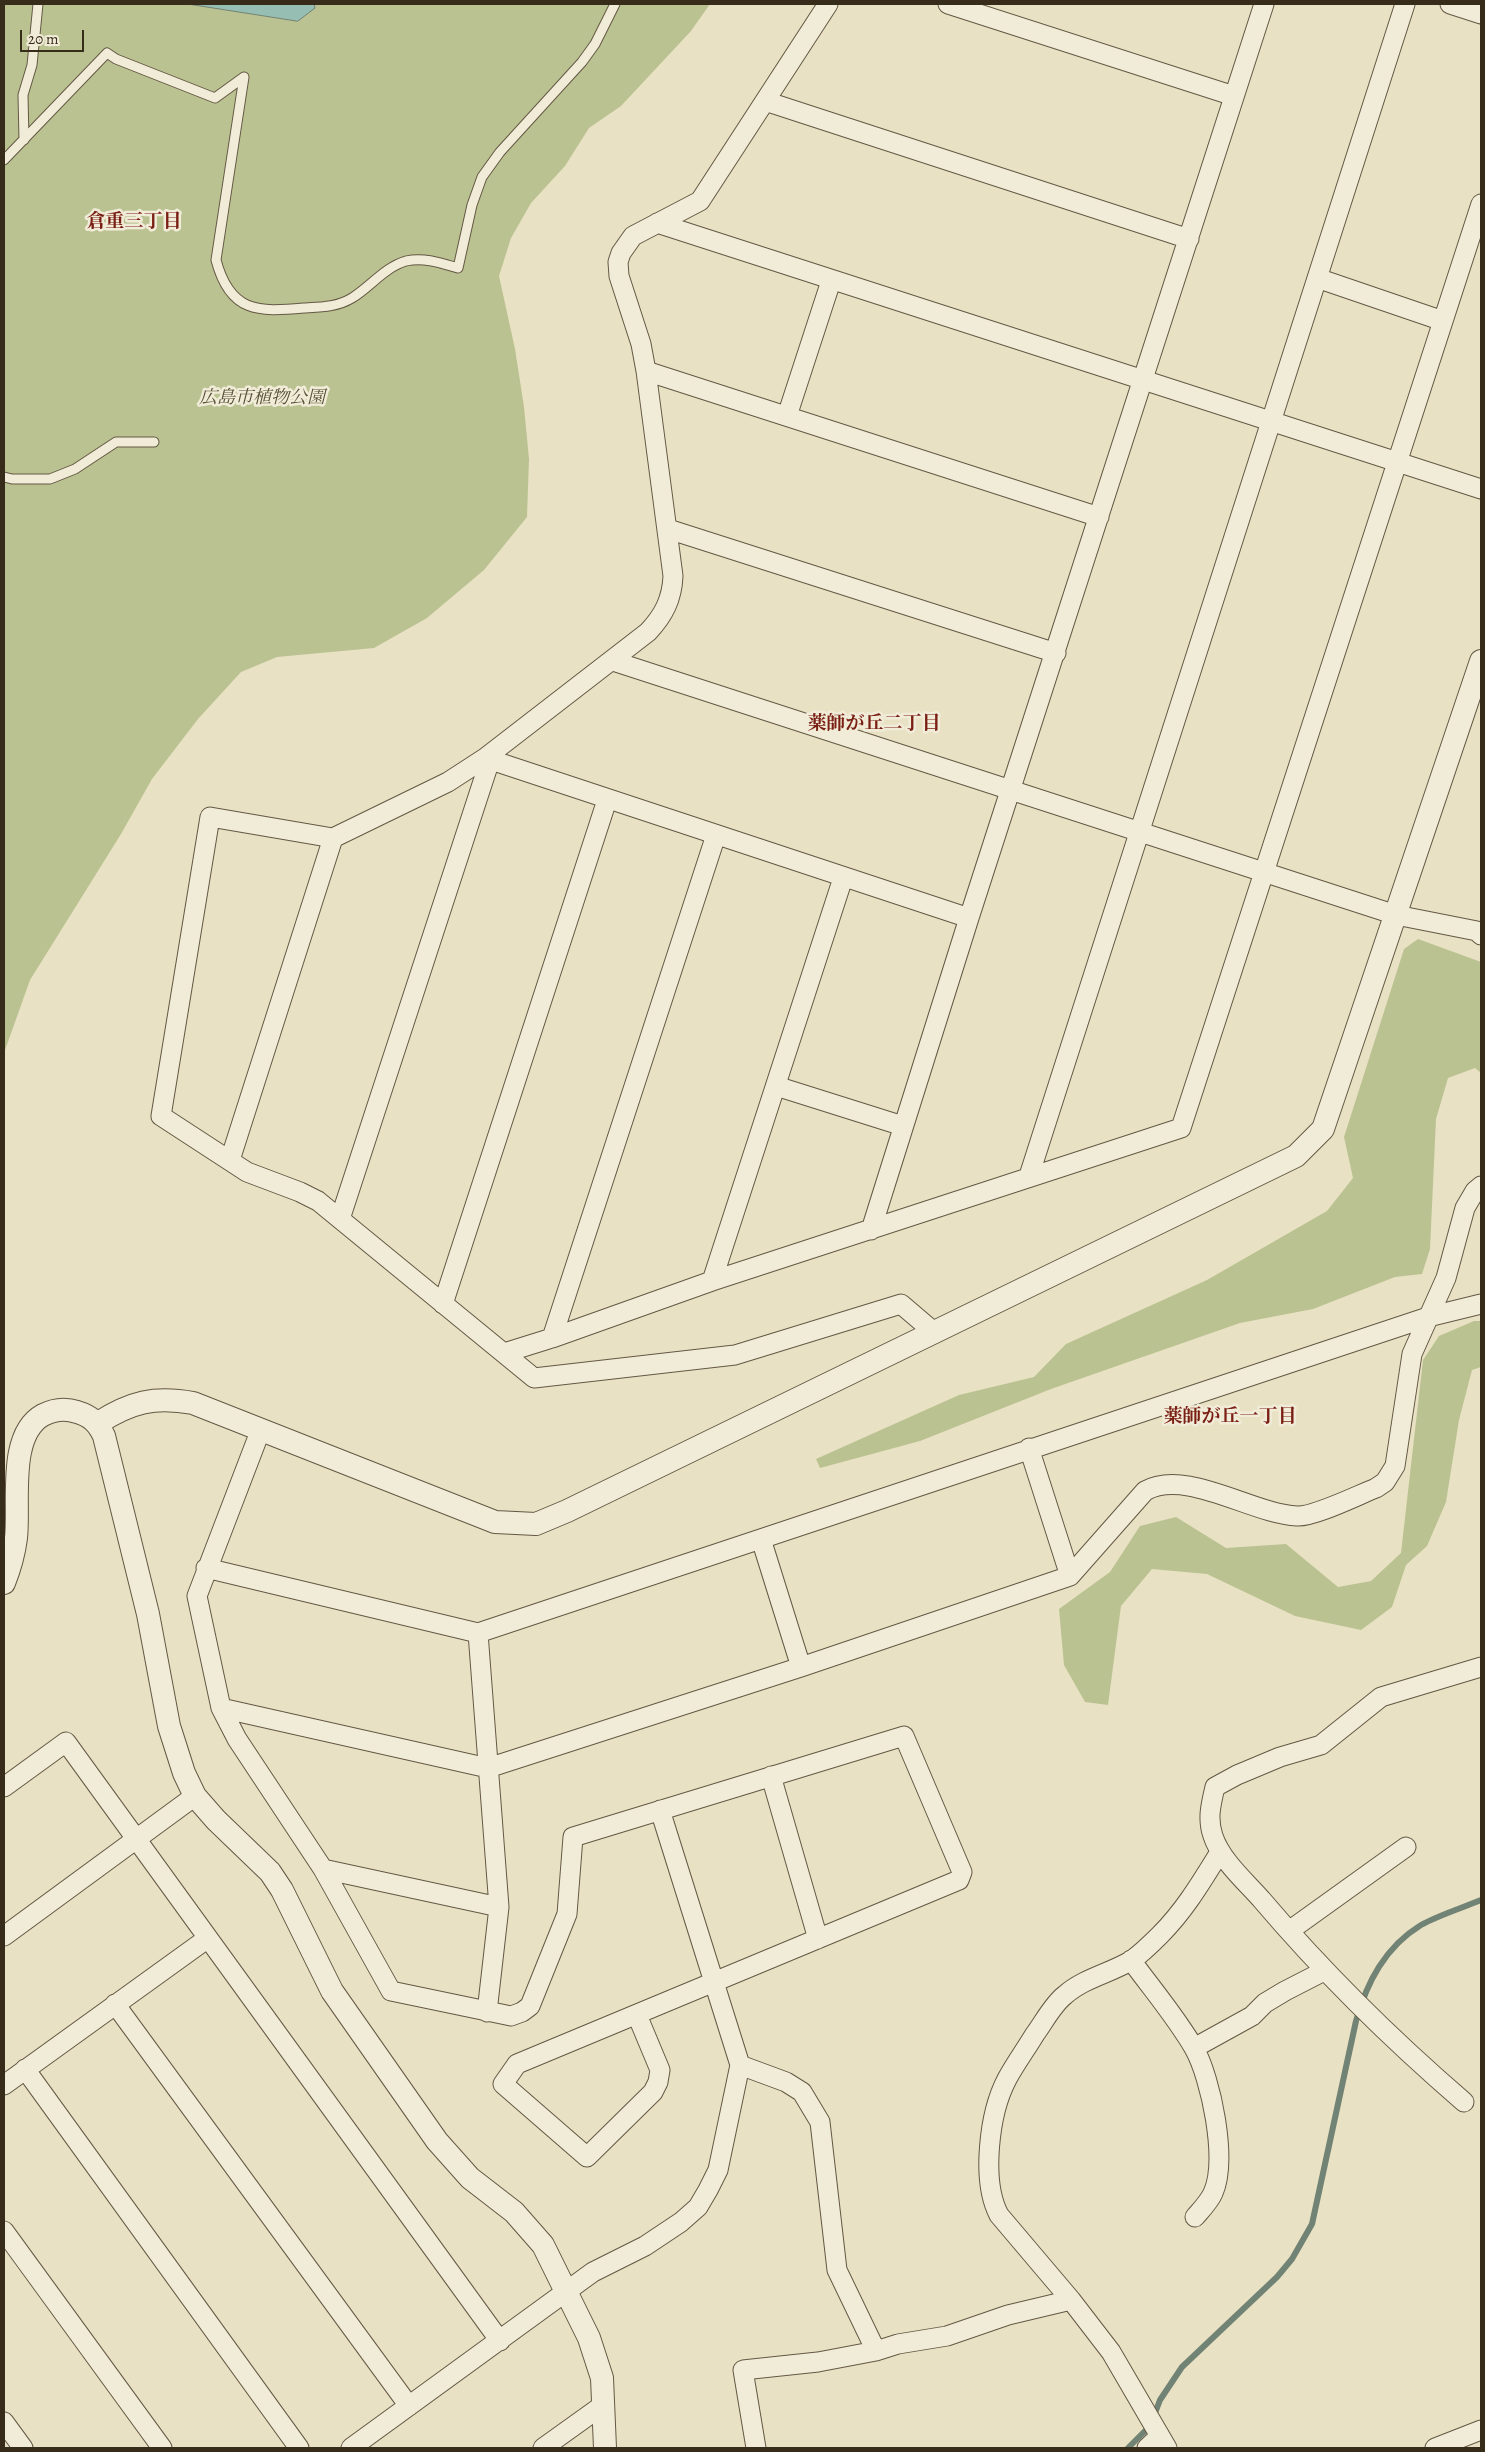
<!DOCTYPE html>
<meta charset="utf-8">
<style>
body{margin:0}
#map{position:relative;width:1485px;height:2452px;overflow:hidden;background:#e9e1c3;font-family:Alegreya,serif}
canvas{display:block}
.frame{position:absolute;inset:0;border:5px solid #372b1a;pointer-events:none}
.scale{position:absolute;left:20px;top:30px;width:64px;height:22px;box-sizing:border-box;border:2px solid #372b1a;border-top:0;padding-left:6px;font-size:15px;line-height:18px;white-space:nowrap;color:#372b1a;-webkit-text-stroke:4px #f1ecd8;paint-order:stroke}
</style>
<div id="map">
<canvas width="1485" height="2452"></canvas>
<div class="frame"></div>
<div class="scale">20 m</div>
</div>
<script>
const g = document.querySelector('canvas').getContext('2d');
g.lineJoin = 'round';
function paint(path, color) { g.fillStyle = color; g.fill(path, 'evenodd'); }
function stroke(path, color, width, dash) { g.strokeStyle = color; g.lineWidth = width; g.lineCap = dash ? 'butt' : 'round'; g.setLineDash(dash || []); g.stroke(path); }
function write(font, color, halo, rows, align = 'center') {
  g.font = font + ' Alegreya,"Noto Serif JP",serif'; g.lineWidth = 5; g.setLineDash([]); g.textBaseline = 'middle'; g.strokeStyle = halo; g.fillStyle = color; for (const [text, x, y, turn = 0] of rows) {
    g.save(); g.translate(x, y); g.rotate((+turn || 0) * Math.PI / 180); g.textAlign = isNaN(turn) ? turn : align; if (halo) g.strokeText(text, 0, 0); g.fillText(text, 0, 0); g.restore();
  }
}
const green = new Path2D(`
 M4,4h706l-19,27 -70,75 -32,22 -24,38 -34,37 -20,35 -12,38 16,73 9,58 5,52 -2,58 -43,53 -57,48 -53,30 -97,9 -36,15 -43,47 -46,60 -31,55 -91,146 -26,73z
 M1418,939l63,23v111l-6,-5 -27,10 -12,41 -6,130 -8,25 -27,3 -82,32 -73,14 -189,66 -131,52 -100,27 -4,-9 143,-64 75,-18 32,-33 141,-64 120,-69 26,-33 -9,-41 60,-188z
 M1474,1321h7v46l-9,3 -13,50 -13,82 -19,44 -21,19 -14,42 -31,23 -66,-14 -88,-42 -55,-5 -31,37 -13,99 -23,-3 -21,-37 -5,-56 51,-37 30,-46 36,-9 50,31 60,-4 52,43 33,-6 30,-28 22,-193 16,-24z`);
const water = new Path2D(`
 M188,4h126l1,4 -17,13z`);
const stream = new Path2D(`
 M1128,2448l22,-22 10,-26 22,-33 95,-90 15,-18 20,-35 44,-203c11,-39 29,-74 65,-96 18,-10 41,-17 60,-25`);
const service = new Path2D(`
 M24,140l-1,-45 9,-30 6,-61
 M4,160l103,-107 9,6 99,39 29,-21 -28,183c14,53 42,52 88,48 18,-1 33,-1 48,-10 18,-11 33,-31 54,-37 18,-4 35,2 52,7l14,-63 10,-28 18,-25 82,-90 13,-18 20,-40
 M4,477l8,2h38l25,-10 41,-27h38`);
const minor = new Path2D(`
 M948,4l286,92
 M1450,4l31,10
 M765,101l424,138
 M657,223l824,266
 M1317,278l126,43
 M646,371l453,146
 M787,416l44,-135
 M668,529l388,124
 M613,661l783,254 81,16 4,4
 M485,758l163,-126c16,-17 24,-33 25,-56l-27,-205 -5,-27 -22,-68 -1,-14 3,-9 12,-17 67,-35 128,-197
 M776,1086l127,40
 M230,1160l103,-322
 M1029,1176l376,-1172
 M340,1219l150,-459
 M871,1230l98,-312 295,-914
 M712,1281l131,-403
 M443,1304l164,-504
 M935,1333l-34,-29 -166,51 -201,23 -216,-177 -18,-9 -53,-20 -86,-56 49,-299 123,21 115,-56 37,-24 484,160
 M552,1338l164,-503
 M504,1353l48,-15 160,-57 469,-153 300,-924
 M261,1429l-64,167 24,112 16,31 86,130 68,122 120,25 11,-4 8,-6 37,-92 6,-77 331,-101 58,136 -3,8 -442,184 -14,20 84,73 66,-65 5,-10 2,-12 -23,-55
 M1029,1448l41,128
 M761,1539l40,128
 M206,1568l272,65 21,274 -12,105
 M478,1633l950,-316 53,-13
 M221,1708l267,60 313,-101 269,-91 75,-85c41,-23 107,23 152,25 17,1 61,-21 79,-28l9,-6 10,-16 17,-112 34,-76 19,-70 10,-17 6,-5
 M771,1776l47,163
 M4,1787l62,-45 434,599
 M323,1869l176,38
 M1289,1931l117,-84
 M4,1936l191,-140
 M1131,1960c21,29 45,57 63,88 17,30 34,112 19,145 -4,9 -12,17 -18,24
 M115,2004l294,402
 M1194,2048l58,-32 13,-13 20,-12 39,-20
 M740,2065l46,17 16,10 18,30 17,148 39,81
 M25,2069l274,379
 M4,2085l204,-147
 M1464,2102c-73,-63 -141,-130 -203,-203 -17,-19 -40,-39 -48,-63 -6,-17 -2,-32 2,-49l22,-12 43,-18 41,-12 60,-48 100,-30
 M4,2231l158,217
 M4,2422l19,26
 M351,2448l242,-176 52,-26 36,-24 17,-15 10,-17 10,-20 22,-105 -80,-255
 M543,2448l60,-43
 M756,2448l-13,-78 75,-8 58,-11 22,-7 49,-8 61,-21 63,-15
 M1147,2448l13,-12
 M1167,2448l-56,-96 -40,-52 -72,-85c-18,-34 -10,-102 8,-136 8,-15 19,-30 28,-45 9,-12 18,-30 30,-39 19,-17 46,-22 67,-35 10,-7 20,-17 28,-25 25,-25 42,-54 60,-83
 M1435,2448l46,-18`);
const tertiary = new Path2D(`
 M98,1423c33,-21 56,-27 95,-20l302,119 41,2 31,-13 729,-355 27,-27 158,-468
 M4,1583c6,-15 10,-29 12,-45 4,-34 -9,-103 27,-123 10,-5 22,-7 34,-3 14,4 21,11 27,24l44,178 21,112 15,47 11,23 21,24 54,52 12,18 50,101 105,150 33,37 44,34 29,33 46,93 13,40 3,70`);
const parkNames = [
 ["広島市植物公園",262,399]
];
const neighbourhoodNames = [
 ["倉重三丁目",134,222],
 ["薬師が丘二丁目",874,724],
 ["薬師が丘一丁目",1230,1417]
];
paint(green, '#bac291');
paint(water, '#97beb2');
stroke(water, '#718375', 1);
stroke(stream, '#718375', 6);
stroke(service, '#645844', 11);
stroke(minor, '#645844', 21);
stroke(tertiary, '#645844', 24);
stroke(service, '#f1ecd8', 9);
stroke(minor, '#f1ecd8', 19);
stroke(tertiary, '#f1ecd8', 22);
write('italic 18px', '#585138', '#f1ecd8', parkNames);
write('bold 19px', '#7a1f14', '#f1ecd8', neighbourhoodNames);
</script>
